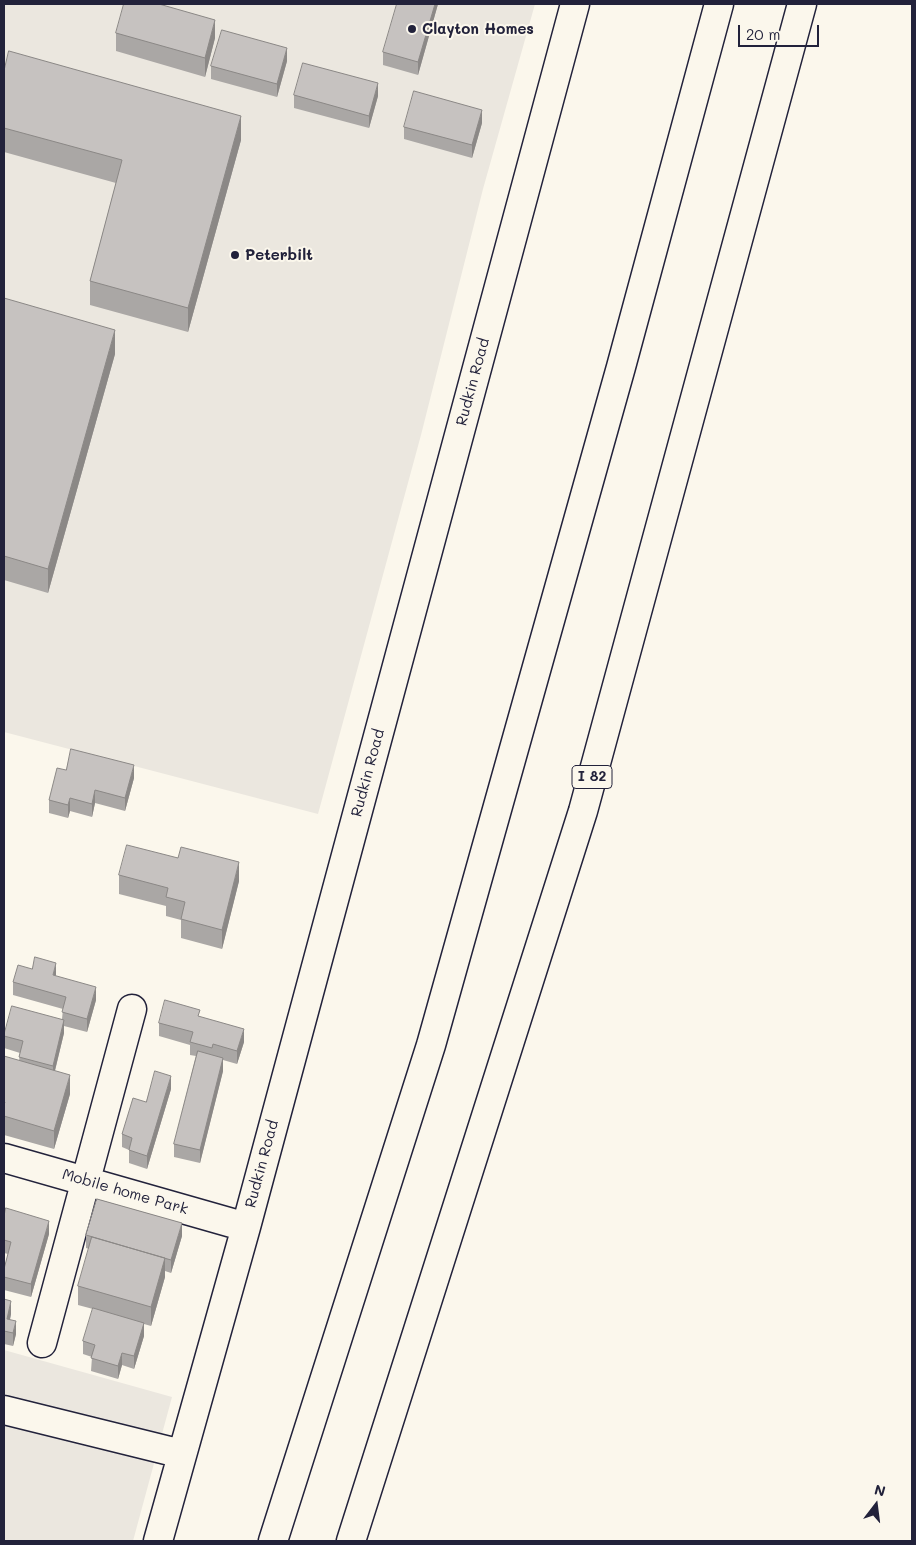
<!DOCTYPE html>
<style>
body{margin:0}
#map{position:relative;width:916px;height:1545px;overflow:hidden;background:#fbf7ec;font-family:Mali,sans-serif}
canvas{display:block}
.frame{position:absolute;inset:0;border:5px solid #22223b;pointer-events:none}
.north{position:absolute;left:851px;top:1480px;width:50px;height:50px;-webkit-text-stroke:4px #fbf7ec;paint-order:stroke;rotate:15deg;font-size:14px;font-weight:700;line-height:20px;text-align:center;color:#22223b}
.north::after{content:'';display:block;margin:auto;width:18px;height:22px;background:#22223b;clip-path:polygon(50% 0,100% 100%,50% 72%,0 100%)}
.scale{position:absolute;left:738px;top:25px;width:81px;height:22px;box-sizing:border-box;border:2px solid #22223b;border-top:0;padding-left:6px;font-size:15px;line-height:18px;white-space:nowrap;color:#22223b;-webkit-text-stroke:4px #fbf7ec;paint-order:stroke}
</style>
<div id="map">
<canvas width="916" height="1545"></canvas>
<div class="frame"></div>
<div class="north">N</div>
<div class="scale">20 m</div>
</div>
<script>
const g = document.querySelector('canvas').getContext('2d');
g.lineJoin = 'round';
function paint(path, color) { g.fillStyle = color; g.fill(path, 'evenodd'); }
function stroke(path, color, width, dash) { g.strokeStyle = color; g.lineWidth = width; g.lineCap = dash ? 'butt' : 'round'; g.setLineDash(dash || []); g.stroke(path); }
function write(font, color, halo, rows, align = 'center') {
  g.font = font + ' Mali,sans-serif'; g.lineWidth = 4; g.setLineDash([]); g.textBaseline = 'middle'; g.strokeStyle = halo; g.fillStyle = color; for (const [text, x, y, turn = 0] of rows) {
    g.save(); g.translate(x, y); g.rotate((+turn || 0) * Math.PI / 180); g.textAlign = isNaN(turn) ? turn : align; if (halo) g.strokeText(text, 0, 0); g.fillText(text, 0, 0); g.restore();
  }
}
const built = new Path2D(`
 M4,4h531l-52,185 -62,246 -103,379 -314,-82z
 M4,1350l168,47 -39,144h-129z`);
const minor = new Path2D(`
 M4,1158l242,69
 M42,1343l90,-334
 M4,1410l178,44
 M158,1541l88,-314 329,-1223`);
const highway = new Path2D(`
 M273,1541l158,-496 190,-678 98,-363
 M351,1541l232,-730 219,-807`);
const wall = new Path2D(`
 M438,4l-20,71 -35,-10v-13z
 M116,33l99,5 -10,39 -89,-26z
 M287,61l-10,36 -66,-18v-13z
 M4,71l237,69 -53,192 -98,-27v-24l26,-98 -112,-31z
 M294,95l84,1 -9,32 -75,-20z
 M482,123l-10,35 -68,-19v-12z
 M4,298l111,56 -67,239 -44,-13z
 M66,770l68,8 -9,33 -30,-8 -3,14 -22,-6 -2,7 -19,-5v-13z
 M119,875l120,6 -17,68 -41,-11v-18l-15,-4v-10l-47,-12z
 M56,976l40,24 -9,32 -23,-6v7l-9,38 15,23 -16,55 -50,-14v-79l15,5 1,-8 -16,-5v-12l58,-17 1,-10 -50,-14v-13z
 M200,1017l44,25 -7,22 -14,-4v11l-23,92 -26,-6v-13l22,-88 -6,-1v-10l-31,-9v-13z
 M171,1089l-24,80 -18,-6v-13l-7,-3v-13l24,-32z
 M4,1216l45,18 -18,63 -27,-7v-21l4,-15 -4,-1z
 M86,1235l96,1 -11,37 -6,-2v6l-14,49 -7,-2v12l-10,33 -12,-4 -4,14 -27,-8 1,-14 -9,-3v-13l10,-32 -15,-4v-19l11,-37 -3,-1z
 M4,1299l7,15 -1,6 6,14 -3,12 -9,-2z`);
const shadedWall = new Path2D(`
 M435,4h3l-20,71v-13z
 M215,20v18l-10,39v-19z
 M287,48v13l-10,36v-13z
 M378,83v13l-9,32v-12z
 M482,110v13l-10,35v-13z
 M241,116v24l-53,192v-24z
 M115,330v24l-67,239v-24z
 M134,765v13l-9,33v-13z
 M95,790v13l-3,14v-13z
 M70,798v13l-2,7v-13z
 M239,862v19l-17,68v-19z
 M56,963v13l-3,-1z
 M96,987v13l-9,32v-13z
 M64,1020v13l-11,45v-12z
 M244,1029v13l-7,22v-13z
 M223,1058v13l-23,92v-13z
 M70,1075v19l-16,55v-18z
 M171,1076v13l-24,80v-13z
 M49,1221v13l-18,63v-13z
 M182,1223v13l-11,37v-13z
 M165,1258v19l-14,49v-19z
 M11,1301v13l-4,18v-13z
 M16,1321v13l-3,12v-13z
 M144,1323v13l-10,33v-13z
 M122,1353v12l-4,14v-13z`);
const building = new Path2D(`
 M124,4h35l56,16 -10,38 -89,-25z
 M397,4h38l-17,58 -35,-10z
 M222,30l65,18 -10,36 -66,-18z
 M9,51l232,65 -53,192 -98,-27 32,-121 -118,-32v-57z
 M303,63l75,20 -9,33 -75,-21z
 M414,91l68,19 -10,35 -68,-18z
 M4,298l111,32 -67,239 -44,-13z
 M71,749l63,16 -9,33 -30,-8 -3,14 -22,-6 -2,7 -19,-5 8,-32 9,2z
 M127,845l51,13 3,-11 58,15 -17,68 -41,-11 4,-17 -19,-5 2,-9 -49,-13z
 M35,957l21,6 -3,12 43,12 -9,32 -25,-7 4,-15 -53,-15 5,-17 14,4z
 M165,1000l35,10 -2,6 46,13 -7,22 -24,-7 -1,4 -22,-6 3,-10 -34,-9z
 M12,1006l52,14 -11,46 -34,-9 4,-16 -19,-5z
 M198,1051l25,7 -23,92 -26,-6z
 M4,1056l66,19 -16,56 -50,-15v-11l1,-3h-1z
 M155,1071l16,5 -24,80 -18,-6 3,-12 -10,-4 11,-36 13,4z
 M97,1199l85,24 -11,37 -85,-25z
 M6,1208l43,13 -18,63 -27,-7v-8l7,-27 -7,-2v-24z
 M92,1237l73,21 -14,49 -73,-21z
 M4,1299l7,2 -4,18 9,2 -3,12 -9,-2z
 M93,1308l51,15 -10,33 -12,-3 -4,13 -27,-8 4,-13 -12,-4z`);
const markers = [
 [412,29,5,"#22223b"],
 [235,255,5,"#22223b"]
];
const shields = [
 [592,777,40]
];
const shieldNames = [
 ["I 82",592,777]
];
const poiNames = [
 ["Clayton Homes",422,29],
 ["Peterbilt",245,255]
];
const streetNames = [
 ["Rudkin Road",473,382,-75],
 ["Rudkin Road",368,773,-75],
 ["Rudkin Road",262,1164,-75],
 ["Mobile home Park",125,1192,16]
];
paint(built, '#ebe7df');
stroke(minor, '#22223b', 31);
stroke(highway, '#22223b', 31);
stroke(minor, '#fbf7ec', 28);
stroke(highway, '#fbf7ec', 28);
paint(wall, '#aaa7a5');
paint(shadedWall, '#8b8886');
paint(building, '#c6c2c0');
stroke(building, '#8b8886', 1);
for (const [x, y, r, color] of markers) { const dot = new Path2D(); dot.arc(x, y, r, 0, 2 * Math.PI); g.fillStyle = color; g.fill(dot); stroke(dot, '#fbf7ec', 2); }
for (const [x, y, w] of shields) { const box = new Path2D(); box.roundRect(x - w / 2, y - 11.5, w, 23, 4); g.fillStyle = '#fbf7ec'; g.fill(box); stroke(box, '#22223b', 1); }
write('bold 14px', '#22223b', null, shieldNames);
write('bold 15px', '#22223b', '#fbf7ec', poiNames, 'left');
write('15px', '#22223b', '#fbf7ec', streetNames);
</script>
